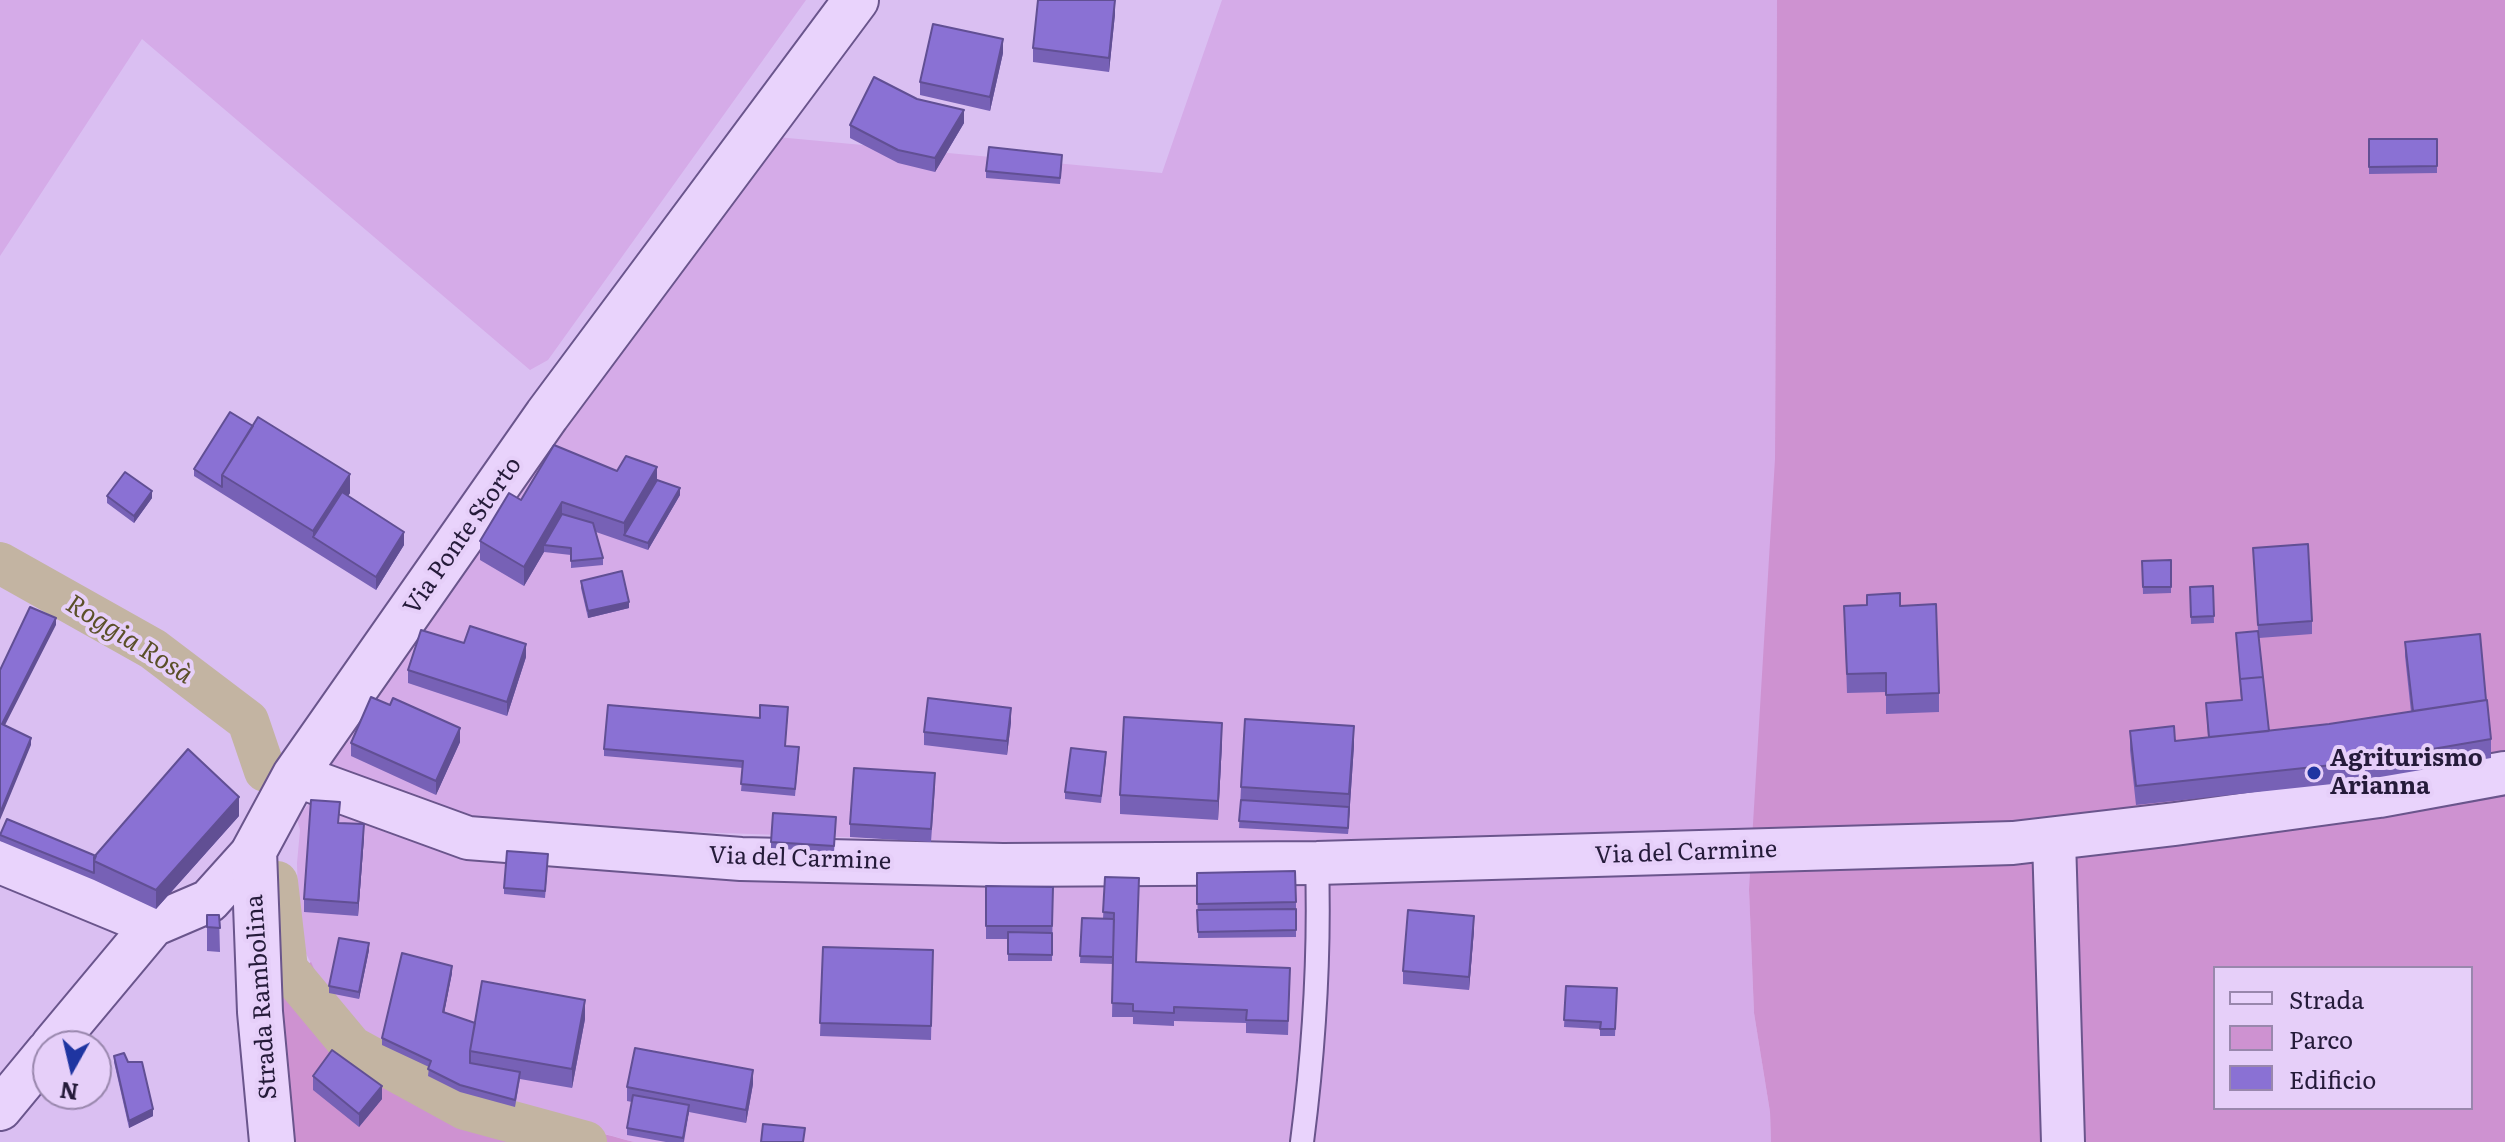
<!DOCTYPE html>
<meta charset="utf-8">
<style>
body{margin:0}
#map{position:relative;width:2505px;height:1142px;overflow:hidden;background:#dabff2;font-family:Literata,serif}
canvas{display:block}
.legend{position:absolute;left:2213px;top:966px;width:260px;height:144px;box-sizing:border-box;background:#e6cff9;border:2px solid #9987ad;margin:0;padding:10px 14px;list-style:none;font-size:24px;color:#251b3a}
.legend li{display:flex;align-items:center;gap:16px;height:40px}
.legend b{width:40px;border:2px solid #9987ad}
.north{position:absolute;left:32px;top:1030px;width:80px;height:80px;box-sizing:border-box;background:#e6cff9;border:2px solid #9987ad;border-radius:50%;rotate:188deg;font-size:22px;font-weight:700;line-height:32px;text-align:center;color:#251b3a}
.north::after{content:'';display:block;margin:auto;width:28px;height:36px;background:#1f35a1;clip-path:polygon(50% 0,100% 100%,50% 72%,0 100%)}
</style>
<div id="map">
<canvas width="2505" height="1142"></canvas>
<ul class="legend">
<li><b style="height:10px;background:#e9d3fc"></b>Strada</li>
<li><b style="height:22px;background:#ce92d1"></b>Parco</li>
<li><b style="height:22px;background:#8a71d4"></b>Edificio</li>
</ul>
<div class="north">N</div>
</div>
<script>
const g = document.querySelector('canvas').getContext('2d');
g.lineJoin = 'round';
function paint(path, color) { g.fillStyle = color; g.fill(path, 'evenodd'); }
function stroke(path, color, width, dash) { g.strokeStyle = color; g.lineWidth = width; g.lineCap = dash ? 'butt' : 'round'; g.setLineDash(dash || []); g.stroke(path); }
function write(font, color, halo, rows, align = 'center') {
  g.font = font + ' Literata,serif'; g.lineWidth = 8; g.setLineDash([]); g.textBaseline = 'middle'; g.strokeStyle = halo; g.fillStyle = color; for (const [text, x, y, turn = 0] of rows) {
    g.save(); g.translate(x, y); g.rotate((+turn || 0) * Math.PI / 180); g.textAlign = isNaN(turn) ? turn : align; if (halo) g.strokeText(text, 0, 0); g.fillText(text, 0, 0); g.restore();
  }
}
const farmland = new Path2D(`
 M0,0h806l-258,360 -18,10 -388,-331 -142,217z
 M1222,0h555l-2,458 296,371 -795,23 -815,-28 -146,-53 462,-634 385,36z
 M317,793l144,57 679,35 57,2 98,-3 502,-31 -48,37 5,123 16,99 1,30h-1137l-177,-49 -59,-30 -36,-28 -33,-37 -30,-58 -2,-77 3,-33 -3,-11z`);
const green = new Path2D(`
 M1777,0h728v1142h-734l-1,-30 -16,-99 -5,-123 26,-431zM2215,968h256v140h-256z
 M311,962c6,13 12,27 20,38 75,97 192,111 303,142h-351l-15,-149z`);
const canal = new Path2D(`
 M0,563l153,86 95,72 17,50
 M277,882l10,87 65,78 113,62 121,33`);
const service = new Path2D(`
 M1302,1142c12,-93 18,-185 15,-279`);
const minor = new Path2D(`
 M295,775l173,63 273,21 262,6 314,-2 696,-20 162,-19 204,-28 126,-23
 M2054,839l9,303
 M0,862l153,63
 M52,1046l101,-121 56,-24 45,-50
 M0,1109l48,-58`);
const tertiary = new Path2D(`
 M272,1142l-12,-130 -6,-161 41,-76 252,-360 309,-415`);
const wall = new Path2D(`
 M1115,14l-6,58 -76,-10v-14z
 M1003,53l-13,58 -70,-16v-13z
 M964,123l-29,49 -37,-9 -48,-25v-13z
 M2369,139h68v34l-68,1z
 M1062,162l-2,22 -74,-6v-7z
 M194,469l156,24 -2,3 56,49 -28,45 -182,-114z
 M617,471l40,9 23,15 -32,55 -52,-18 7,26v7l-32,3v-13l-27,-3 -20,34 -44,-26v-19z
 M107,496l45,2 -18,25 -27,-20z
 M2253,548l59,73v13l-53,4 10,93 60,-7 82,-12 -6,-56v-14l86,97v19l-140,24 -215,23 -6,-55v-19l45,10 33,-4 -2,-34 35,-3 -5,-67 22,-2z
 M2171,560v33l-28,1 -1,-33z
 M581,581l48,27 -41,10 -7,-30z
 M2213,586l1,37 -23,1 -1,-37z
 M1844,606h56l39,87v19l-53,2v-22l-39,1z
 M464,643l62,14 -19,59 -99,-33v-13z
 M390,705l70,37 -24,53 -85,-39v-13z
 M788,714l-3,32 14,8 -4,42 -54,-5 2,-23 -139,-12v-7l156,-31z
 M1011,722l-4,33 -83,-10v-13z
 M1222,742l-4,78 -98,-6v-19z
 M1354,745l-6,89 -109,-6 2,-41z
 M1106,759l-5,44 -36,-4v-7z
 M935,786l-4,56 -81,-5v-13z
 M239,816l-83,93 -62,-29 -94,-39v-8l96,23z
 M836,817l-2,36 -63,-5v-6z
 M339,823l25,14 -6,79 -54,-4v-13z
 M548,861l-3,37 -41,-4v-6z
 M1197,873l99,29v35l-98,1z
 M1105,877l31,86 154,5 -2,67 -42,-2v-10l-72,-2v5l-41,-2v-7h-21l1,-53 -33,-1 2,-45 21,1z
 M986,886l67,1 -1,74h-44v-22h-22z
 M207,915h12l1,37 -13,-1z
 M1474,930l-5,60 -66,-6v-13z
 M823,947l110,3 -2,90 -111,-4z
 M369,950l-10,49 -30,-6v-7z
 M452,973l-8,40 31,10 110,-4 -13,69 -52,-9 -5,28 -55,-15 -32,-16 1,-9 -47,-22v-7z
 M1566,986l51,2 -2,48h-15v-7l-36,-2z
 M114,1056l39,60 -24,12 -15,-66z
 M313,1076l69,23 -23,28 -46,-37z
 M753,1084l-7,39 -57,-11 -5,30h-18l-39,-7v-7l5,-26 -5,-1v-14z`);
const shadedWall = new Path2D(`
 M1115,0v14l-6,58v-14z
 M1003,39v14l-13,58v-14z
 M964,110v13l-29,49v-14z
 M657,467v20l-33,48v-12z
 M350,474v19l-31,48 -6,-4v-6z
 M680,488v7l-32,55v-7z
 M152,491v7l-18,25v-7z
 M562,502v19l-18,24v7l-20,34v-19z
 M404,532v13l-28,45v-13z
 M629,602v6l-41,10v-7z
 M56,618v7l-54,106v-7z
 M526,644v13l-19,59v-14z
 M1011,708v14l-4,33v-14z
 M1222,723v19l-4,78v-19z
 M1354,726v19l-6,89 1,-40z
 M460,728v14l-24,53v-14z
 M31,738v7l-31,75v-7z
 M239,797v19l-83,93v-19z
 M364,824v13l-6,79v-13z
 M1474,916v14l-5,60v-13z
 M369,943v7l-10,49v-7z
 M452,966v7l-9,46v-7z
 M585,1000v19l-13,69v-19z
 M753,1070v14l-7,39v-13z
 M382,1086v13l-23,28v-13z
 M689,1105v7l-6,30v-4z
 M153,1109v7l-24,12v-7z`);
const building = new Path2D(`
 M1038,0h77l-6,58 -76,-10z
 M933,24l70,15 -13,58 -70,-15z
 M874,77l43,22 47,11 -29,48 -37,-8 -48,-25z
 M2369,139h68v27l-68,1z
 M989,147l73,8 -2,23 -74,-7z
 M230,412l23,14 -31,49v12l-28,-18z
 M258,417l92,57 -37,57 -91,-56z
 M554,445l63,26 9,-15 31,11 -33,56 -62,-21 -38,65 -44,-26 29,-48 12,7z
 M125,472l27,19 -18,25 -27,-20z
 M657,480l23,8 -32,55 -24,-8z
 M342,492l62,40 -28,45 -63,-40z
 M562,514l31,9 10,35 -32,3v-13l-27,-3z
 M2308,544l4,77 -54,4 -5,-77z
 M2171,560v27h-28l-1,-26z
 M622,571l7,31 -41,9 -7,-30z
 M2213,586l1,30 -23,1 -1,-30z
 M1900,593v13l36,-2 3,89 -53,2v-22l-39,1 -3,-68 23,-1v-10z
 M30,607l26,11 -54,106 29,14 -31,75v-143z
 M470,626l56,18 -19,58 -99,-32 13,-40 43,13z
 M2258,631l5,46 -23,2 -4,-46z
 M2480,634l6,66 -73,11 -8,-69z
 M2263,677l6,54 -60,6 -3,-34 36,-3 -2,-21z
 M371,697l19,8 3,-7 67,30 -24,53 -85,-38z
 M928,698l83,10 -4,33 -83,-9z
 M2487,700l4,39 -140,24 -215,23 -6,-55 44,-5 1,15 154,-17z
 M608,705l152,13v-13l28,2 -3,39 14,1 -4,42 -54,-5 2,-23 -139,-12z
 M1124,717l98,6 -4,78 -98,-6z
 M1245,719l109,7 -5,68 -108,-7z
 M1071,748l35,4 -5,44 -36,-4z
 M188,749l51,48 -83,93 -62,-29v-4z
 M854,768l81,5 -4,56 -81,-5z
 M311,800l29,2 -2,21 26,1 -6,79 -54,-4z
 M1241,800l108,7 -1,21 -109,-7z
 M773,813l63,4 -2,29 -63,-4z
 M7,819l89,37 -2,5v12l-94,-38z
 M507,851l41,3 -3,37 -41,-3z
 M1295,871l1,31 -99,2v-31z
 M1105,877l34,1 -3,84 154,6 -2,53 -42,-1 1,-10 -73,-3v6l-41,-2v-7l-21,-1 2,-90 -11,-1z
 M986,886l67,1 -1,39h-66z
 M1296,909v21l-98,2 -1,-22z
 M1408,910l66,6 -5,61 -66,-6z
 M207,915h12l1,13 -13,-1z
 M1082,918l32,1 -1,38 -33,-1z
 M1008,932l44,1v22l-44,-1z
 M339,938l30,5 -10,49 -30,-6z
 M823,947l110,3 -2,76 -111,-3z
 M402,953l50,13 -9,46 32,11 -5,28v12l50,9 -5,28 -55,-15 -32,-16 3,-8 -49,-23z
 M482,981l103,19 -13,69 -102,-18z
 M1566,986l51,2 -2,41h-15l1,-7 -37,-2z
 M635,1048l118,22 -7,40 -119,-23z
 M332,1050l50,36 -23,28 -46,-38z
 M124,1053l4,9h14l11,47 -24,12 -15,-65z
 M633,1095l56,10 -6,33 -56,-10z
 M763,1124l42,4 -2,14h-42z`);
const markers = [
 [2314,773,8,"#1f35a1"]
];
const streetNames = [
 ["Via Ponte Storto",463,536,-55],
 ["Via del Carmine",1686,853,-2],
 ["Via del Carmine",800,859,2],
 ["Strada Rambolina",262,997,-94]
];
const poiNames = [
 ["Agriturismo",2330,759],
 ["Arianna",2330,787]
];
const waterNames = [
 ["Roggia Rosà",129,640,32]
];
paint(farmland, '#d5abe8');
paint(green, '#ce92d1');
stroke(canal, '#c3b4a2', 42);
stroke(service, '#6a558c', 26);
stroke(minor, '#6a558c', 46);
stroke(tertiary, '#6a558c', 48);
stroke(service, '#e9d3fc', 22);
stroke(minor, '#e9d3fc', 42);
stroke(tertiary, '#e9d3fc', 44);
paint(wall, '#7761b6');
paint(shadedWall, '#614f94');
paint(building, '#8a71d4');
stroke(building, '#614f94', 2);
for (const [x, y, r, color] of markers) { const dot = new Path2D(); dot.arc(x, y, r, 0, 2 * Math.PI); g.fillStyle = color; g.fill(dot); stroke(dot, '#e6cff9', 3); }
write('24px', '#251b3a', '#e6cff9', streetNames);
write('bold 24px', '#251b3a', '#e6cff9', poiNames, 'left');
write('italic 26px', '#5b5029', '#e6cff9', waterNames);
</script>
